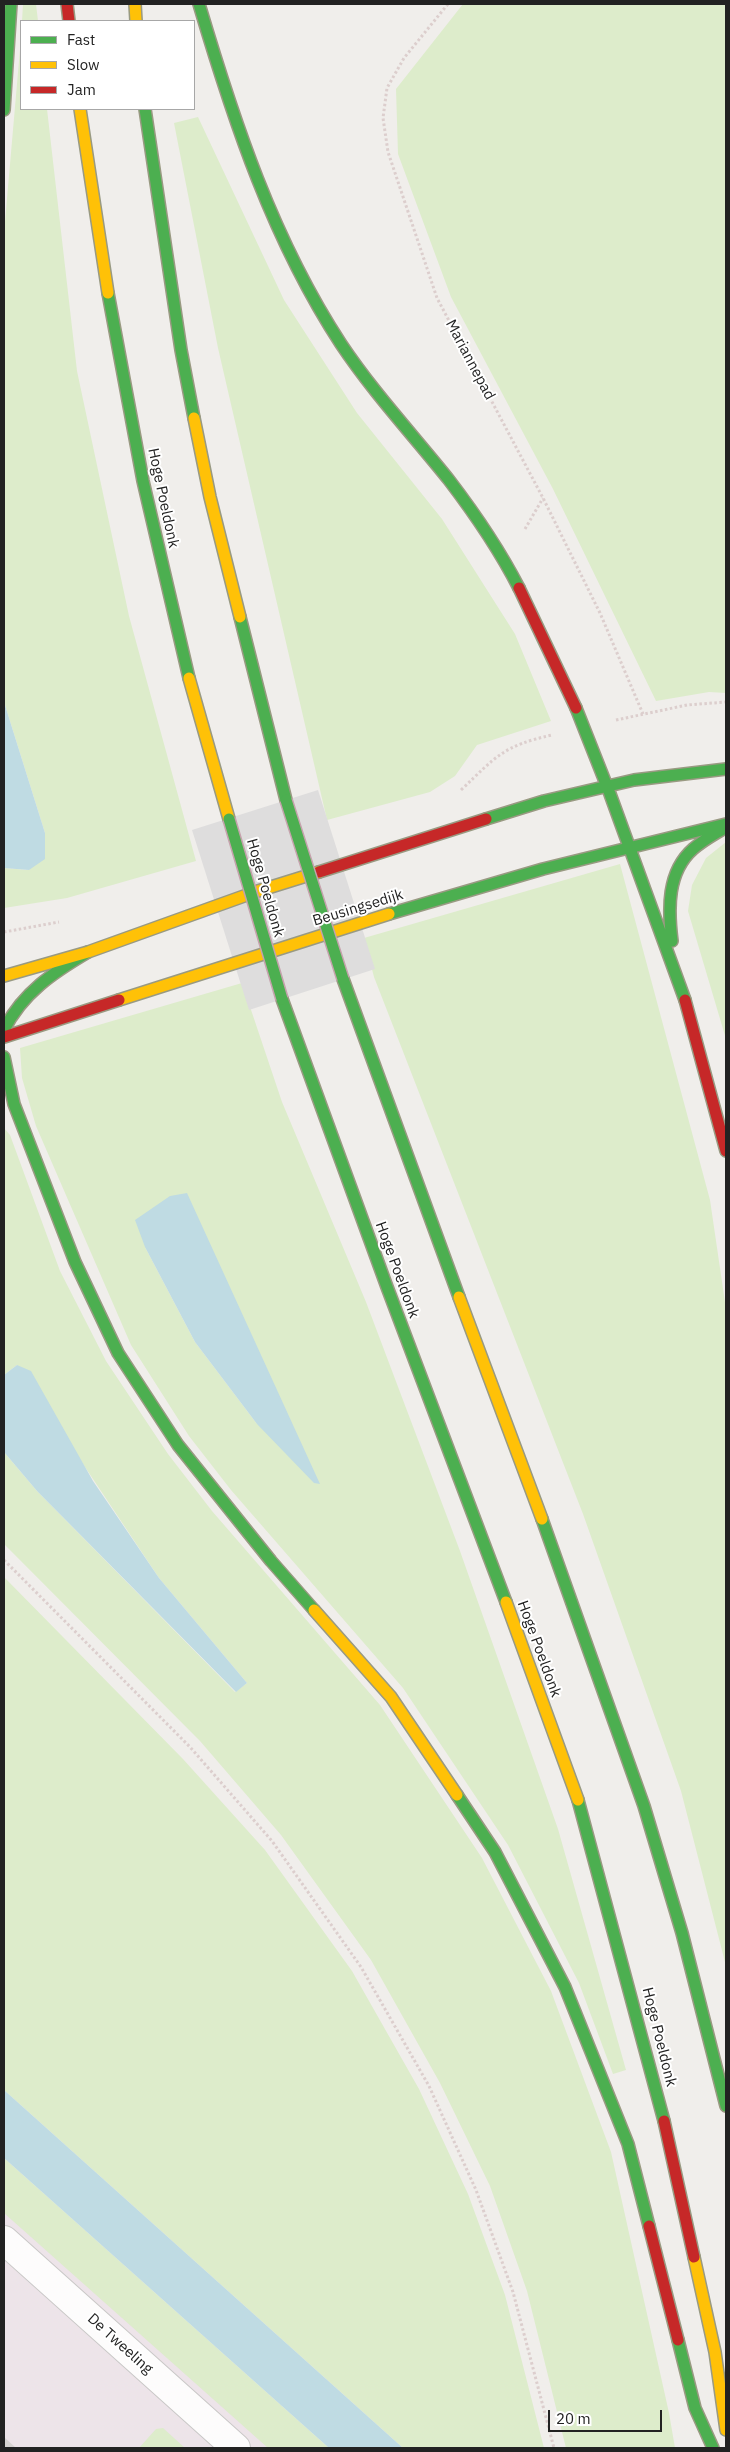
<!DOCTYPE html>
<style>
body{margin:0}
#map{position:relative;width:730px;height:2452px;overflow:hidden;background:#f0eeeb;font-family:"IBM Plex Sans",sans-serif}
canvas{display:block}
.frame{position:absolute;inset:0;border:5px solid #222;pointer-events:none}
.legend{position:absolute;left:20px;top:20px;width:175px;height:90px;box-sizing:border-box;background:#fff;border:1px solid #a7a7a7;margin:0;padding:6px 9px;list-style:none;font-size:15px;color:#222}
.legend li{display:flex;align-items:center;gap:10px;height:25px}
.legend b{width:25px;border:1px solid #a7a7a7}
.scale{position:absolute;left:548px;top:2410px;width:114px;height:22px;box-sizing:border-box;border:2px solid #222;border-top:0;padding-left:6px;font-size:15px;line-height:18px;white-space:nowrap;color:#222;-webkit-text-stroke:4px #fff;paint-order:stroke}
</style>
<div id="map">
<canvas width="730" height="2452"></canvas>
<div class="frame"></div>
<ul class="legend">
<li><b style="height:6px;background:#4caf50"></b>Fast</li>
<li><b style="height:6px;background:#ffc107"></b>Slow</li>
<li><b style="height:6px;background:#c62828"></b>Jam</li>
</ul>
<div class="scale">20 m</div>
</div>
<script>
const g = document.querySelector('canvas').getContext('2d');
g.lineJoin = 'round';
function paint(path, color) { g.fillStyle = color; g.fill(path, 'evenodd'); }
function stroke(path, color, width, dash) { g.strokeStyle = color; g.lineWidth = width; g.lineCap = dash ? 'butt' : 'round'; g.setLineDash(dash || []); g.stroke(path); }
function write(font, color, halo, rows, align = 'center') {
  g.font = font + ' "IBM Plex Sans",sans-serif'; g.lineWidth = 4; g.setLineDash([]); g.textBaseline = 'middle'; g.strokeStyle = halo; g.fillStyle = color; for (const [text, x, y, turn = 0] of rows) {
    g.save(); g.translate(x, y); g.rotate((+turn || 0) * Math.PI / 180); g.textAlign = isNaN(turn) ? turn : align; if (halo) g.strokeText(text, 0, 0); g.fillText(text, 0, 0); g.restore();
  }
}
const industrial = new Path2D(`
 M4,2200l280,248h-280z`);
const grass = new Path2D(`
 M23,4h13l2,17h-16z
 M463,4h263v689l-17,-1 -53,9 -103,-212 -102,-192 -53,-143 -2,-65z
 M21,38v71h26l30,262 52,245 67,245 -129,37 -63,10v-40l25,2 16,-37 -41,-131v-469z
 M198,117l86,183 73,113 85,106 73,115 36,87 -74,24 -22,31 -25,16 -103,28 -109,-472 -44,-225z
 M726,842v197l-38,-128 4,-26 14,-27z
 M620,864l90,336 16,109v657l-45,-175 -98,-277 -209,-537 -10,-39z
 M242,983l40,119 84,200 94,249 98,278 68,241 -13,4 -34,-91 -71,-138 -105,-157 -172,-198 -42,-54 -58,-91 -95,-219 -14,-48 -2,-30zM145,1247l112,177 -62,-82z
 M4,1128l6,7 50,136 46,90 62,93 44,57 168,194 102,153 69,133 60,161 58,261 6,35h-109l-39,-157 -37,-105 -50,-103 -69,-123 -90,-125 -81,-94 -196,-197v-92l33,39 198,201 12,-9 -88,-105 -142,-213 -13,10z
 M4,1577l179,182 82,91 87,121 67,118 49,105 37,101 39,153h-141l-399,-358z
 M4,2158l325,290h-61l-264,-235z
 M163,2428l22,20h-46l17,-19z`);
const water = new Path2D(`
 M4,702l41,131v26l-16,11 -25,-2z
 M187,1193l133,291 -6,-1 -57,-59 -62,-82 -50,-95 -10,-27 35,-24z
 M17,1365l14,6 62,110 66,97 88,105 -11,9 -199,-201 -33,-39v-77z
 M4,2090l399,358h-74l-325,-290z`);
const pier = new Path2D(`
 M318,790l57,179 -126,41 -57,-180z`);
const building = new Path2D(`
 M4,2437l12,11h-12z`);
const path = new Path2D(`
 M448,4l-44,54 -17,30 -4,30 5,34 49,146 106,200 57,115 43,101
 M525,529l18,-31
 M616,720l71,-15 39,-3
 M461,790c35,-33 41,-44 91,-55
 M4,932l55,-10
 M4,1560l186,187 82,94 89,126 68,119 47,104 37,102 41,156`);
const street = new Path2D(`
 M4,2240l232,208`);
const fast = new Path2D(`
 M199,4c35,118 74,236 142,340 32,48 72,91 108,136 26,34 50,69 70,108
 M145,109l36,241 13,68
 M4,110l7,-106
 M108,293l35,188 46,197
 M240,617l46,183
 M576,708l34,86 75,206
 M486,819l58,-18 90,-21 92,-11
 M389,914l154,-45 183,-45
 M672,941c-4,-32 -5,-69 21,-92 10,-9 22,-15 33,-22
 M343,979l116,318
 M282,999l105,288 119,315
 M4,1030c18,-37 50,-58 84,-78
 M4,1057l10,47 61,158 43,91 60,92 93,116 43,49
 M542,1519l102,287 38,127 44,173
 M457,1795l38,57 70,135 63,157 21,82
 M578,1800l86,321
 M678,2340l17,68 18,40`);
const slow = new Path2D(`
 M135,4l1,17
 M80,109l28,184
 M194,418l16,79 30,120
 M189,678l40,141
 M4,976l84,-24 170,-61 61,-19
 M119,1000l270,-86
 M459,1297l83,222
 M506,1602l72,198
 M314,1610l77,87 66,98
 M694,2257l21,95 11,78`);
const jam = new Path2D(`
 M67,4l2,17
 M519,588l57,120
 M319,872l167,-53
 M685,1000l41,151
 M4,1037l115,-37
 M664,2121l30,136
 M649,2226l29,114`);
const fastBridge = new Path2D(`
 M286,800l57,179
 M229,819l53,180`);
const streetNames = [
 ["Mariannepad",470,360,62],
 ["Hoge Poeldonk",163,498,78],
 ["Hoge Poeldonk",265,888,74],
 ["Beusingsedijk",358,908,-17],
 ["Hoge Poeldonk",397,1270,70],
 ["Hoge Poeldonk",539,1649,70],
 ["Hoge Poeldonk",659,2037,76],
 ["De Tweeling",120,2344,42]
];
paint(industrial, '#ede4e9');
paint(grass, '#ddeccb');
paint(water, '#bfdbe3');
paint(pier, '#dedddd');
paint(building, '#d7d4d2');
stroke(street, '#c9c8c7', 30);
stroke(fast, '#999a82', 14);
stroke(slow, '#999a82', 14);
stroke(jam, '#999a82', 14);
stroke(path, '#dccecd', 3, [2.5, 2.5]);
stroke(street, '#fdfcfc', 28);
stroke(fast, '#4caf50', 11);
stroke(slow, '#ffc107', 11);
stroke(jam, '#c62828', 11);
stroke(fastBridge, '#c5a2ac', 14, []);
stroke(fastBridge, '#4caf50', 11);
write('15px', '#222', '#fff', streetNames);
</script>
